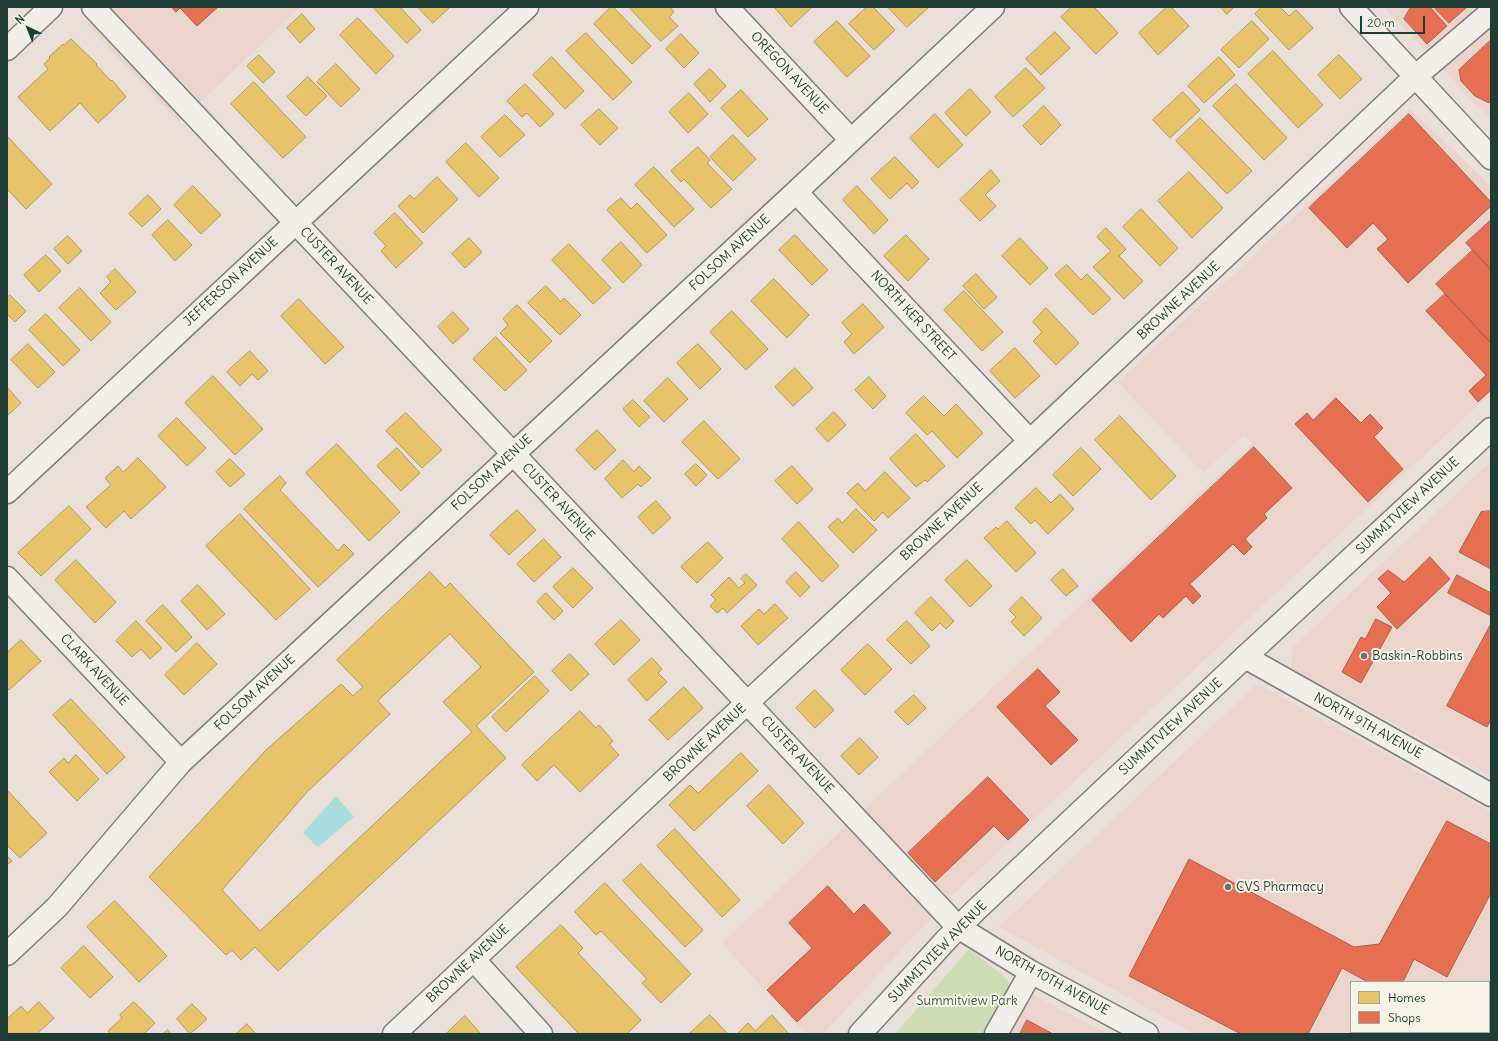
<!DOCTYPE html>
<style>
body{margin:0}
#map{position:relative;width:1498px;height:1041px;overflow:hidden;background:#e9ded8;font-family:Delius,sans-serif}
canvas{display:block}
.frame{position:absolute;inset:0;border:8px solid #1f3d34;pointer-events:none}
.legend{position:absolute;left:1350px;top:981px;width:140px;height:52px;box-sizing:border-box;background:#f7f3e8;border:1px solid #a1aaa0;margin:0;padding:5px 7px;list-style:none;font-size:12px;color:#1f3d34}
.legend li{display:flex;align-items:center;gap:8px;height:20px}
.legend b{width:20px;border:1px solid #a1aaa0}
.north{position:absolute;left:8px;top:8px;width:40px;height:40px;-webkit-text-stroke:3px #f7f3e8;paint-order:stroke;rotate:317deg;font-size:11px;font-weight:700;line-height:16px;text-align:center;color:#1f3d34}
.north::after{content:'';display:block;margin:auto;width:14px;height:18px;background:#1f3d34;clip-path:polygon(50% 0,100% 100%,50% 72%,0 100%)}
.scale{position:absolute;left:1360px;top:16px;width:65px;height:18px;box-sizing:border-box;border:2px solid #1f3d34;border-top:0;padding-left:5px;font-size:12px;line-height:14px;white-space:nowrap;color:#1f3d34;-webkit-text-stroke:3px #f7f3e8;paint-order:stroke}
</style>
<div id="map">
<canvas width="1498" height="1041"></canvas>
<div class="frame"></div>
<ul class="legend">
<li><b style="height:11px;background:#e9c46a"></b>Homes</li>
<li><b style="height:11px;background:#e76f51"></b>Shops</li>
</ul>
<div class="north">N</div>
<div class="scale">20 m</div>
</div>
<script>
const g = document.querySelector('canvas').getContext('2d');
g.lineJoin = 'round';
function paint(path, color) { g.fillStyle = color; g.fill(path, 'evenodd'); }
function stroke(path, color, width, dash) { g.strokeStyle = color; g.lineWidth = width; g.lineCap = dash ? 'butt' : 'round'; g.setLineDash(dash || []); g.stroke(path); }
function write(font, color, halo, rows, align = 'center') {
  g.font = font + ' Delius,sans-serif'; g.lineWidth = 4; g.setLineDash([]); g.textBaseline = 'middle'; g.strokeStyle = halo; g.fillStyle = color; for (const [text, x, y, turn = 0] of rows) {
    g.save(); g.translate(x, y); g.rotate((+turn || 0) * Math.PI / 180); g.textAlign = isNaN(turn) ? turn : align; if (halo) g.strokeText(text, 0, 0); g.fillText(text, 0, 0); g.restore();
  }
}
const built = new Path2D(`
 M102,7h199l-122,115 -94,-99z
 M1384,7h107v113z
 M1410,109l81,77v207l-540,503 -128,138h-18l-83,-91 530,-499 -8,-9 -41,38 -85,-91z
 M1491,461v315l-200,-108 2,-21z
 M1257,684l234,128v222h-296l-196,-107zM1351,982h138v50h-138z
 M1031,994l77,40h-98z`);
const green = new Path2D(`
 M969,949l37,29 6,9 -26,47h-91z`);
const water = new Path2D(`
 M336,796l18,21 -36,30 -15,-14z`);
const homes = new Path2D(`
 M373,7h27l21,23 -14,13z
 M418,7h32l-17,16z
 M611,7h2l38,39 -19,18 -38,-40z
 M629,7h41l4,5 -5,5 9,9 -17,15z
 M776,7h36l-21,20 -16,-19z
 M867,7h6l22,23 -21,20 -25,-26z
 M888,7h39l1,1 -21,19z
 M1072,7h22l24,26 -22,21 -35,-37z
 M1167,7h4l18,19 -31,29 -19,-22z
 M1221,7h13l-7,7z
 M1262,7h18l9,9 7,-6 17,18 -24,22 -34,-36z
 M302,14l13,15 -15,14 -13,-15z
 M358,18l36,38 -18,18 -36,-39z
 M837,21l33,35 -23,21 -33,-35z
 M1252,21l17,18 -30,29 -18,-18z
 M1055,32l15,16 -29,27 -15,-16z
 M586,33l46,49 -19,18 -47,-49z
 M681,34l18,19 -15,15 -18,-19z
 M71,39l26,25 -1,1 15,16 1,-1 14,17 -28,26 -18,-20 -30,28 -32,-34 30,-28 -4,-5 6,-6 -1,-1 14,-13 1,1z
 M1273,51l50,54 -25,23 -50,-54z
 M259,55l16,17 -12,11 -16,-17z
 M1339,55l23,24 -22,20 -22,-24z
 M552,57l32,34 -19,18 -32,-34z
 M1219,57l16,18 -31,28 -16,-17z
 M336,64l24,25 -19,18 -24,-25z
 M1026,68l19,20 -32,29 -18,-20z
 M710,69l16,17 -16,16 -16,-18z
 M308,77l19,19 -21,20 -19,-19z
 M254,82l52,55 -23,21 -52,-54z
 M525,84l29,30 -14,13 -13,-14 -5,4 -15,-16z
 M1236,84l51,54 -23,22 -51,-54z
 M970,89l21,23 -25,24 -21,-23z
 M741,90l27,29 -20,18 -27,-29z
 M1183,92l17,18 -30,28 -17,-18z
 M689,93l19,21 -20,19 -19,-21z
 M1044,106l17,19 -20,20 -18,-19z
 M599,109l19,19 -18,17 -19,-20z
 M935,114l28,31 -25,23 -28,-30z
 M505,115l20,20 -25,22 -19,-20z
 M1200,118l52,53 -25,23 -51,-53z
 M733,135l23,24 -23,22 -23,-24z
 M7,136l45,48 -26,25 -19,-20z
 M466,143l33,35 -20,19 -33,-35z
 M698,147l12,13 -3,3 25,26 -21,19 -27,-29 -3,3 -10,-11z
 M895,157l24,25 -7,7 -5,-6 -17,16 -19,-20z
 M654,167l40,42 -20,18 -39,-42z
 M991,170l9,11 -15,14 11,11 -16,15 -20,-21z
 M1189,172l34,36 -31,30 -34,-37z
 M437,177l21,22 -35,34 -25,-27 12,-11 4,4z
 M193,186l28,29 -20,19 -27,-29z
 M857,186l31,34 -14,14 -31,-34z
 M148,195l13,14 -19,18 -13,-13z
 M621,198l10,11 6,-6 30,32 -20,18 -40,-43z
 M1141,209l37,39 -18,18 -37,-39z
 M395,213l28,30 -27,25 -15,-17 5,-5 -12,-13z
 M168,220l24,25 -17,16 -23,-26z
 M1106,228l20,21 -7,7 24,25 -19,18 -31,-32 18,-16 -14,-14z
 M795,235l33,35 -16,15 -33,-35z
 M906,235l23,24 -21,22 -24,-25z
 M68,236l14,15 -14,13 -14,-15z
 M469,238l13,14 -17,16 -13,-14z
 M1020,238l28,30 -18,17 -28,-29z
 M621,242l21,23 -19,18 -21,-23z
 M569,244l42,44 -18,16 -41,-44z
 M46,255l15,16 -22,21 -15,-17z
 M1067,265l14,15 6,-6 24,25 -18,16 -38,-40z
 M115,269l21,23 -20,18 -16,-17 11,-11 -4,-5z
 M976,274l21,23 -13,12 -21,-23z
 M774,279l35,36 -22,23 -36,-37z
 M546,286l15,16 3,-4 17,17 -21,20 -32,-32z
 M80,288l31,34 -20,19 -32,-33z
 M964,291l39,41 -21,19 -38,-41z
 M10,295l16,16 -11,11 -8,-8v-16z
 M299,299l45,48 -19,17 -44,-48z
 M863,304l21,23 -30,27 -10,-12 8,-8 -10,-11z
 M517,305l35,36 -22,22 -30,-30 8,-8 -5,-6z
 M1046,308l33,35 -23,22 -23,-24 9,-9 -9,-10z
 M732,311l36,38 -22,21 -36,-38z
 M453,312l16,17 -16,15 -15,-17z
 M46,314l34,36 -17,16 -34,-36z
 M496,337l31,33 -22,21 -32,-32z
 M28,344l27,28 -17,16 -27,-28z
 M698,344l23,25 -21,20 -23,-26z
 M1015,348l25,28 -25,22 -25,-27z
 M250,351l18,20 -10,9 -6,-6 -12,12 -13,-14z
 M795,368l18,20 -20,18 -18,-19z
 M213,376l50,53 -28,26 -50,-52z
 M869,377l17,19 -13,13 -18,-19z
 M668,378l20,21 -24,23 -20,-21z
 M7,387l14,16 -14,13z
 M924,396l20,20 12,-12 27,29 -26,25 -25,-27 -5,4 -21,-22z
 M633,400l17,17 -11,10 -16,-18z
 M834,412l12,13 -18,17 -12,-13z
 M406,413l36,37 -20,18 -36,-37z
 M1120,416l56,60 -25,24 -56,-60z
 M177,418l29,30 -19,18 -29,-30z
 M704,421l36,38 -22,20 -36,-37z
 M597,430l19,20 -21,20 -19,-20z
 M916,434l29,32 -18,16 -2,-2 -9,7 -26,-28z
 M337,444l63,68 -31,29 -63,-68z
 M397,448l23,25 -19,18 -24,-25z
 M1081,448l20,21 -28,27 -20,-21z
 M138,458l28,29 -35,32 -7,-8 -18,17 -20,-21 25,-22 -6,-7 13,-12 5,6z
 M230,459l15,15 -15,13 -14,-15z
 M623,460l11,12 5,-6 12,12 -10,9 -3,-3 -16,14 -17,-19z
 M696,464l11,11 -11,11 -11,-12z
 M792,466l21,23 -16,15 -22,-23z
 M885,472l25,26 -22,20 -5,-6 -9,9 -27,-28 11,-10 7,8z
 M280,476l6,7 -6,7 58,61 6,-7 10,10 -36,33 -74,-78z
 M1036,488l15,15 9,-9 14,15 -26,25 -13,-14 -4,4 -16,-16z
 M656,501l15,17 -18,16 -15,-17z
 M69,506l22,23 -50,47 -23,-23z
 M856,509l21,21 -24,23 -25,-26 10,-9 4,5z
 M517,510l19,20 -27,25 -19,-20z
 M240,514l70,75 -34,31 -70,-74z
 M1007,521l29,32 -20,19 -32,-34 12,-11 2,2z
 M799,522l40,44 -17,16 -40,-43z
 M544,539l17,18 -27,25 -17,-18z
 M708,542l15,16 -26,25 -16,-16z
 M76,560l40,42 -21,21 -40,-43z
 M967,560l25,26 -22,21 -25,-27z
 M573,568l20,20 -20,20 -20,-21z
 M1063,569l15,17 -12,10 -15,-16z
 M430,572l15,16 5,-5 84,89 -58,54 30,32 -228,213 -23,-24 -14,13 -9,-10 -6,5 -77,-78 117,-127 75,-66 12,12 10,-9 -26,-27zM450,634l31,33 -38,35 29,30 -212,199 -38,-41 85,-98 83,-78 -12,-13z
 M796,572l14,15 -10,10 -14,-15z
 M746,574l11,11 -30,28 -4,-5 -6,5 -7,-7 6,-6 -5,-5 18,-18 10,11 6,-5 -4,-4z
 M198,585l27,29 -18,16 -26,-29z
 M546,593l17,18 -9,9 -17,-18z
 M931,597l23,24 -8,8 -6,-6 -8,8 -17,-18z
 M1022,597l20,21 -18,18 -13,-14 5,-5 -7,-7z
 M775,604l13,14 -30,27 -17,-19 18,-17 5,5z
 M163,605l29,32 -16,15 -30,-31z
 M621,620l19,20 -26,25 -19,-21z
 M136,621l26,27 -12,11 -9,-10 -9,8 -16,-16z
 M907,621l23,25 -19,18 -24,-24z
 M21,640l20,21 -32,29 -2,-2v-35z
 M197,643l20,21 -33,31 -19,-20z
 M868,644l24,25 -27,26 -24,-25z
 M570,654l19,20 -18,17 -19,-20z
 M652,658l10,11 -4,4 9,9 -20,19 -19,-21z
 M535,676l14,15 -43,41 -14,-15z
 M684,687l19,21 -35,32 -19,-20z
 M815,690l19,20 -19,18 -19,-20z
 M914,695l12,13 -18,17 -13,-13z
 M71,699l54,58 -18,17 -54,-59z
 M580,711l16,17 3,-3 14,16 -4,3 10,11 -39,37 -26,-27 -17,16 -15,-16z
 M860,738l18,19 -19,18 -18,-19z
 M741,753l17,18 -64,60 -25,-26 21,-20 8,8z
 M76,755l23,24 -22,22 -28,-29 15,-14 4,5z
 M769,785l35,38 -21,21 -36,-38z
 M7,790l40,43 -27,25 -13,-13z
 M675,829l65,71 -18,17 -65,-71z
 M7,856l5,5 -5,4z
 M641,864l62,66 -18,17 -62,-66z
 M605,883l86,91 -30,29 -19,-20 5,-4 -46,-48 -5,4 -21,-23z
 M115,901l52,55 -28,26 -52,-55z
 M561,925l22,23 -5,5 63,67 -14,14h-48l-63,-67z
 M84,946l29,31 -23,21 -29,-30z
 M39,1002l15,16 -17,16h-30v-15l14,-13 6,7z
 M134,1002l21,21 -11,11h-34l-2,-3 14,-13 -2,-3z
 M192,1004l15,15 -17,15 -13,-15z
 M710,1015l18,19h-39z
 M772,1015l17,19h-52l11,-11 7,8z
 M465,1016l16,18h-35z
 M247,1024l9,10h-20z
 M168,1030l3,4h-8z`);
const shops = new Path2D(`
 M172,7h46l-21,19 -17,-18 -4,4z
 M1411,7h19l17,19 -20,18 -23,-25z
 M1434,7h33l-18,16z
 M1491,40v59l-2,4 -14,-7 -14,-15 -2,-11z
 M1409,114l82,88v4l-83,77 -31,-34 11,-10 -15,-16 -26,25 -38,-40z
 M1491,220v50l-25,-27z
 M1473,250l18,20v73l-55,-59z
 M1445,294l46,49v47l-13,12 -9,-11 17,-16 -60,-64z
 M1336,398l25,25 9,-9 13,14 -9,9 29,32 -35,33 -73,-78 12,-11 6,7z
 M1254,447l38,41 -28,26 3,4 -22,21 7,8 -8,8 -11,-11 -43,40 11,12 -8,8 -7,-8 -23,22 -4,-4 -28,28 -39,-42z
 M1491,511v58l-32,-17 22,-40z
 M1430,557l20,22 -53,50 -20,-22 14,-14 -13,-14 10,-9 16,12z
 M1457,575l34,18v23l-43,-23z
 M1376,619l16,8 -31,56 -19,-11 19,-35 4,2z
 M1491,624v95l-4,8 -40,-21z
 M1038,669l22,23 -15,14 33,34 -27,25 -54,-58z
 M988,777l41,43 -21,20 -14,-14 -59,56 -27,-29z
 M1447,821l44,23v49l-44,84 -33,-18 -11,23h-35l-26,-14 -34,66h-67l-112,-58 60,-117 165,88 25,-3z
 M828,886l26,28 10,-10 27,29 -94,89 -30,-32 45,-42 -23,-25z
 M1027,1020l26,14h-33z
 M1450,1032h23l4,2h-28z`);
const minor = new Path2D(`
 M93,7l865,920 73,45 116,62
 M727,7l124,133
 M1351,7l140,151
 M796,192l234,249
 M7,492l520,-485
 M7,578l174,184
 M1245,657l246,138
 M7,954l50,-47 124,-145 615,-570 197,-185
 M474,960l67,74
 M394,1034l353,-331 283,-262 386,-365 75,-64
 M996,1034l35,-62`);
const major = new Path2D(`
 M7,49l44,-42
 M860,1034l87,-95 29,-29 269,-253 246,-228`);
const markers = [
 [1364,656,4,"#66756d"],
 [1228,887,4,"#66756d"]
];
const streetNames = [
 ["OREGON AVENUE",789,73,47],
 ["FOLSOM AVENUE",730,253,-43],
 ["CUSTER AVENUE",336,266,47],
 ["JEFFERSON AVENUE",231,282,-43],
 ["BROWNE AVENUE",1179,301,-43],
 ["NORTH KER STREET",913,316,47],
 ["FOLSOM AVENUE",492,473,-43],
 ["CUSTER AVENUE",558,502,47],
 ["SUMMITVIEW AVENUE",1408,506,-43],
 ["BROWNE AVENUE",942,522,-43],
 ["CLARK AVENUE",94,670,47],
 ["FOLSOM AVENUE",255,693,-43],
 ["NORTH 9TH AVENUE",1368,726,29],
 ["SUMMITVIEW AVENUE",1171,727,-43],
 ["BROWNE AVENUE",705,743,-43],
 ["CUSTER AVENUE",797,755,47],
 ["SUMMITVIEW AVENUE",938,952,-46],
 ["BROWNE AVENUE",468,964,-43],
 ["NORTH 10TH AVENUE",1052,981,29]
];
const poiNames = [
 ["Baskin-Robbins",1372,656],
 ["CVS Pharmacy",1236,887]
];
const parkNames = [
 ["Summitview Park",967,1001]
];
paint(built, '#ead4cb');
paint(green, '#ccddb5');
paint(water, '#a7dddf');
paint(homes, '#e9c46a');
stroke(homes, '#ac9c5a', 1);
paint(shops, '#e76f51');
stroke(shops, '#ab6048', 1);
stroke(minor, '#7f807c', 25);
stroke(major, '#7f807c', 25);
stroke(minor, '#f1eeea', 22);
stroke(major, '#f1eeea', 22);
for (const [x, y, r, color] of markers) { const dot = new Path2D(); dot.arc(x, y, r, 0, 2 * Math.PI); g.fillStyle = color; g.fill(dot); stroke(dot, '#f7f3e8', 1.5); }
write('13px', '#1f3d34', '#f7f3e8', streetNames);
write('13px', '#1f3d34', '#f7f3e8', poiNames, 'left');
write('13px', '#3d5d48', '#f7f3e8', parkNames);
</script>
